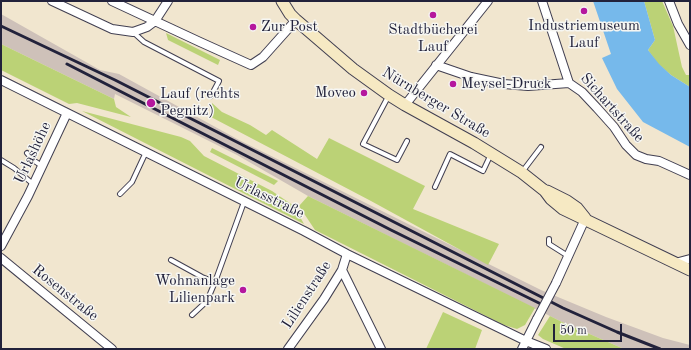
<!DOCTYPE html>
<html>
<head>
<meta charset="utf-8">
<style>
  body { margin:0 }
  #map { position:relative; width:691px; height:350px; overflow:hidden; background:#f1e6cf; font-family:"Old Standard TT",serif }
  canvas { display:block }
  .frame { position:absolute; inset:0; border:2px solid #22223b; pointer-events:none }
  .scale { position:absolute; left:553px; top:324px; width:69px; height:18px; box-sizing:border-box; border:2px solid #22223b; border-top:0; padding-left:5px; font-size:12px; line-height:14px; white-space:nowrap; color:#22223b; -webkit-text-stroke:3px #f6f6f2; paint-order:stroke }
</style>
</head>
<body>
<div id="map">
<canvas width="691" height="350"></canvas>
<div class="frame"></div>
<div class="scale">50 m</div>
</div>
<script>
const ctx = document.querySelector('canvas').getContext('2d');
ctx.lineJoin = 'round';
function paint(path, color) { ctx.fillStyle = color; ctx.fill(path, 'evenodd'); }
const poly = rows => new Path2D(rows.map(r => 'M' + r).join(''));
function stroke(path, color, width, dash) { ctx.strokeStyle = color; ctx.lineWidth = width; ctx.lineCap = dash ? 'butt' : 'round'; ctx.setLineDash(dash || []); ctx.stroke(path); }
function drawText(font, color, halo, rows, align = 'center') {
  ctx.font = font + ' "Old Standard TT",serif'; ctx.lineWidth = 3; ctx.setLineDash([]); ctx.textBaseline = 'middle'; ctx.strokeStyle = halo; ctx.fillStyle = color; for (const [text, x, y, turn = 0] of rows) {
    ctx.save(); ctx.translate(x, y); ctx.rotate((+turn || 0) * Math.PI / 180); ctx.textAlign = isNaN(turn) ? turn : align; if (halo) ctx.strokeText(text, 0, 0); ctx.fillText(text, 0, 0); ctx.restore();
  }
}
paint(poly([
  [1,14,100,70,119,74,239,140,541,290,606,317,663,338,690,345,690,349,624,349,562,322,308,196,237,155,115,94,114,99,1,44]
]), '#cec1b9');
paint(poly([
  [644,1,662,1,673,26,682,67,686,75,690,75,690,87,671,75,658,64,648,50,655,40],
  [166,33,220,60,218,65,168,40],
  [1,44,114,99,116,107,131,117,77,103,69,104,1,70],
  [212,103,222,112,250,125,266,135,272,130,317,159,329,138,425,186,413,209,499,244,488,265,371,201,211,117],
  [82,111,181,137,190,141,204,156,272,191,294,206,304,224],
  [212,148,278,181,274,185,210,152],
  [308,196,535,308,525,325,517,329,504,325,315,230,299,206],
  [443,312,482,330,475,349,426,349],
  [550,316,562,322,624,349,566,349,543,339,538,335]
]), '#bbd276');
paint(poly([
  [593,1,644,1,655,40,648,50,659,64,671,75,690,87,690,147,643,122,617,89,602,58,611,54]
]), '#76b9eb');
const lane = poly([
  [133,32,144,42,219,81,211,96],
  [389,95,363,144,397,160,407,141],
  [27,153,33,160,42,166],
  [1,160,14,168,33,184],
  [522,172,541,147],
  [435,187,450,154,483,171,491,154],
  [120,194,132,182,146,152],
  [549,239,549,244,568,256],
  [171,260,202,277,215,282,244,202],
  [192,315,207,301,215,282]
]);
const street = poly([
  [52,1,112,29,133,32,147,27,155,21,168,1],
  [112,1,200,42,251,65,263,57,296,20],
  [542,1,569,83,582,92,597,108,614,127,626,145,636,155,646,159,659,161,690,175],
  [669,1,678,24,690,45],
  [436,65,471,77,504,84,528,86,569,83],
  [1,80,304,231,347,254,526,341,546,349],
  [405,105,488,1],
  [1,246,28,196,67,113],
  [1,258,112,349],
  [675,263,690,259],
  [342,270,381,349],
  [556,283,585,219],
  [288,349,324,299,342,270,347,254],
  [522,349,537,319]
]);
const secondary = poly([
  [282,1,290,14,296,20,353,69,389,95,405,105,474,143,521,172,545,191,551,199,563,209,690,270],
  [547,191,567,201,577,208,585,218]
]);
stroke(lane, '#413f51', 6);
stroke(street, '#413f51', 10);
stroke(secondary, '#413f51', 13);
stroke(lane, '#fff', 4);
stroke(street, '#fff', 8);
stroke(secondary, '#f6e9c3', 11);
stroke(poly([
  [1,26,115,80,563,308,617,332,660,349],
  [67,64,391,230,545,306]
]), '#22223b', 3);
const streetBridge = poly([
  [537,319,556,283]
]);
stroke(streetBridge, '#413f51', 10, []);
stroke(streetBridge, '#fff', 8);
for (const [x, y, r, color] of [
  [584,11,4,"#b5179e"],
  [433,15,4,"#b5179e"],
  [253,27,4,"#b5179e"],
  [453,84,4,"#b5179e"],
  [364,93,4,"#b5179e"],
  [151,103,5,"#b5179e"],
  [243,290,4,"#b5179e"]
]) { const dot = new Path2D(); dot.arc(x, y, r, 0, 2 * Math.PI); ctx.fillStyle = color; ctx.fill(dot); stroke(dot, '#f6f6f2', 1.5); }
drawText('15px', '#22223b', '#f6f6f2', [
  ["Industriemuseum",584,26,"center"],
  ["Lauf",584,43,"center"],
  ["Zur Post",261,27],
  ["Stadtbücherei",433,30,"center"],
  ["Lauf",433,47,"center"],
  ["Meysel-Druck",461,84],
  ["Moveo",356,93,"right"],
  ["Lauf (rechts",160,94],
  ["Pegnitz)",160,111],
  ["Wohnanlage",235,281,"right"],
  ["Lilienpark",235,298,"right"]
], 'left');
drawText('15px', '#22223b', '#f6f6f2', [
  ["Nürnberger Straße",436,103,31],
  ["Sichartstraße",612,108,48],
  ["Urlashöhe",33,153,-65],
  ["Urlasstraße",269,198,26],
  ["Rosenstraße",65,293,39],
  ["Lilienstraße",307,295,-57]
]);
</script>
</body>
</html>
